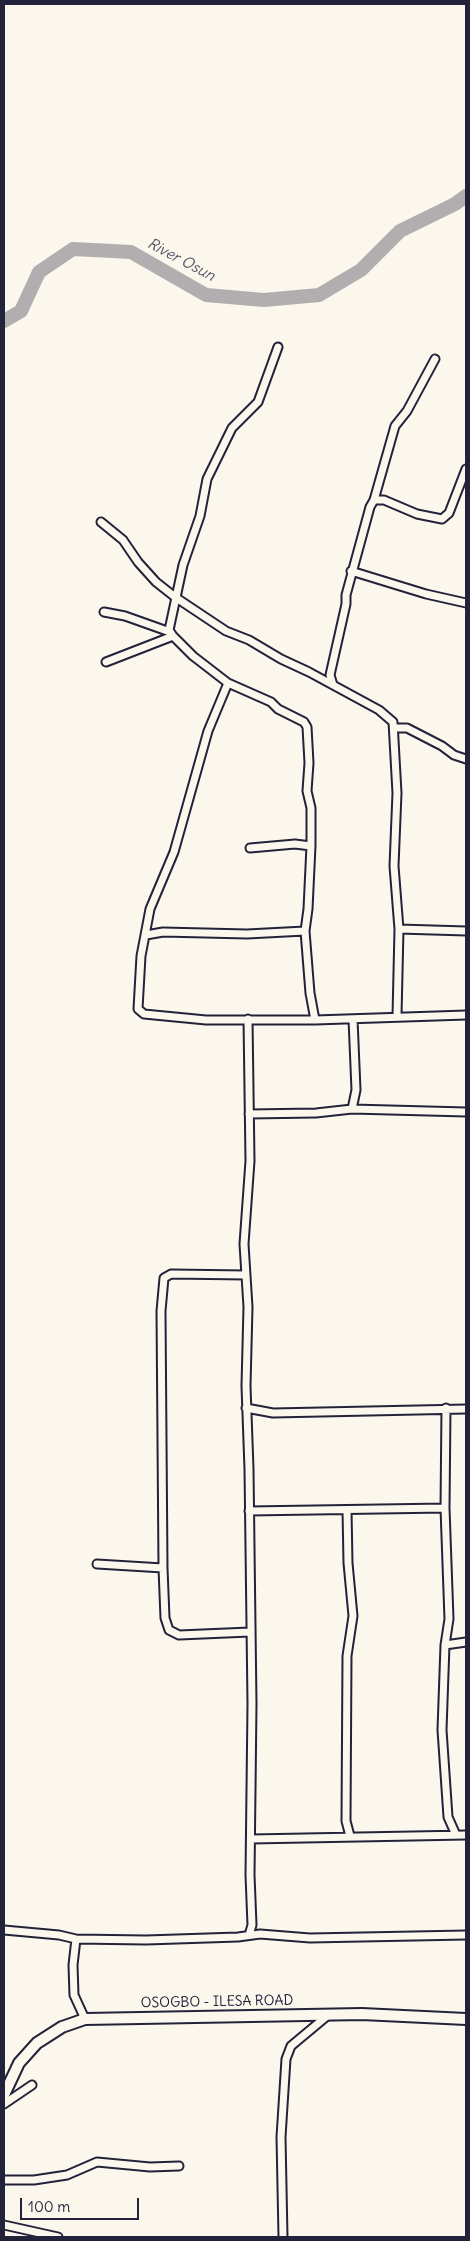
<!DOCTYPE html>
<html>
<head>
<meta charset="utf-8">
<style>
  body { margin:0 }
  #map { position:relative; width:470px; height:2241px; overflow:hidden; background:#fbf7ec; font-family:Delius,sans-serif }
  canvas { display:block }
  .frame { position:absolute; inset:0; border:5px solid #22223b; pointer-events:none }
  .scale { position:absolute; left:20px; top:2198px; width:119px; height:22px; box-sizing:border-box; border:2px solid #22223b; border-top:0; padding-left:6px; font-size:15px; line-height:18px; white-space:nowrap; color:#22223b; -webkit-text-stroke:4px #fbf7ec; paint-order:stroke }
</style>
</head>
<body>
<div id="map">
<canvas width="470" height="2241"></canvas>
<div class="frame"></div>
<div class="scale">100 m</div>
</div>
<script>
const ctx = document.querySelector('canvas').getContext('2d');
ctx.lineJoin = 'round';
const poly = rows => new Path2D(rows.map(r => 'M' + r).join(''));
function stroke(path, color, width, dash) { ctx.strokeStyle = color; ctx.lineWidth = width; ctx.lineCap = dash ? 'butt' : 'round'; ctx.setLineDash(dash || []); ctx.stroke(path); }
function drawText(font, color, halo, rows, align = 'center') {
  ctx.font = font + ' Delius,sans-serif'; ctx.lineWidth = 4; ctx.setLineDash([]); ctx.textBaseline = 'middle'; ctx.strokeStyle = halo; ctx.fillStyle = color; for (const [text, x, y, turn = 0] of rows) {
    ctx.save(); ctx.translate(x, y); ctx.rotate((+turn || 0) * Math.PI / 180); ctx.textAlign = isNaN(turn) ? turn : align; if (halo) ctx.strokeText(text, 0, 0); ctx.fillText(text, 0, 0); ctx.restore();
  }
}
stroke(poly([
  [4,321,21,311,39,272,73,249,131,252,206,295,264,300,319,295,361,270,400,231,455,204,466,196]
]), '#b1aeb0', 14);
const minor = poly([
  [278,347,258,402,232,428,207,479,200,516,183,565,169,630,173,636,193,656,228,683,271,702,278,709,304,722,307,727,309,763,307,791,311,808,311,846,308,909,305,931,310,993,315,1020],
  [374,500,395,426,407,411,435,359],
  [101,522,123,540,138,562,156,582,175,597,226,631,249,640,281,659,309,672,379,710,393,722,397,793,394,866,399,929,397,1016],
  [351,571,426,594,466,603],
  [104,612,125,616,170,632],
  [106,662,173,636],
  [228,683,208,731,174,852,150,909,141,956,138,1009,144,1014,206,1020,315,1020,466,1015],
  [333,685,330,675,346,604,346,595,370,507,374,500,384,500,417,514,442,519,449,513,466,469],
  [394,728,407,728,442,746,454,755,466,759],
  [250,848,295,844,311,846],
  [399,929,466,931],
  [146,935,163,932,247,934,305,931],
  [248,1019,250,1161,244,1244,248,1307,246,1386,249,1469,252,1704,250,1875,252,1925,249,1935],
  [352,1109,356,1090,353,1019],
  [249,1114,316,1113,352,1109,466,1112],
  [246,1275,171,1274,164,1278,161,1311,163,1568,165,1618,169,1630,179,1635,250,1632],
  [246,1408,273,1413,466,1409],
  [446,1408,445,1508,449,1619,445,1645,442,1730,448,1817,456,1835],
  [347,1510,348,1563,353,1616,347,1656,346,1821,350,1836],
  [249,1511,445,1508],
  [97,1564,163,1568],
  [445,1645,466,1642],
  [251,1839,466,1835],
  [4,1930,59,1935,76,1939,146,1940,238,1937,260,1934,310,1938,466,1935],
  [76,1939,73,1965,74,1995,85,2019],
  [4,2104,32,2085],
  [4,2180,34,2180,67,2175,97,2162,150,2167,179,2166],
  [4,2225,58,2237],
  [283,2237,281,2137,286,2059,291,2046,327,2016]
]);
const primary = poly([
  [4,2095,19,2063,37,2043,62,2027,85,2019,362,2014,466,2019]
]);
stroke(minor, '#22223b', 11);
stroke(primary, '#22223b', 14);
stroke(minor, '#fbf7ec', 7);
stroke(primary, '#fbf7ec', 10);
drawText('14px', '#22223b', '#fbf7ec', [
  ["OSOGBO - ILESA ROAD",217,2002,-1]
]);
drawText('italic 15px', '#545364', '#fbf7ec', [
  ["River Osun",181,260,28]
]);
</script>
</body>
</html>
